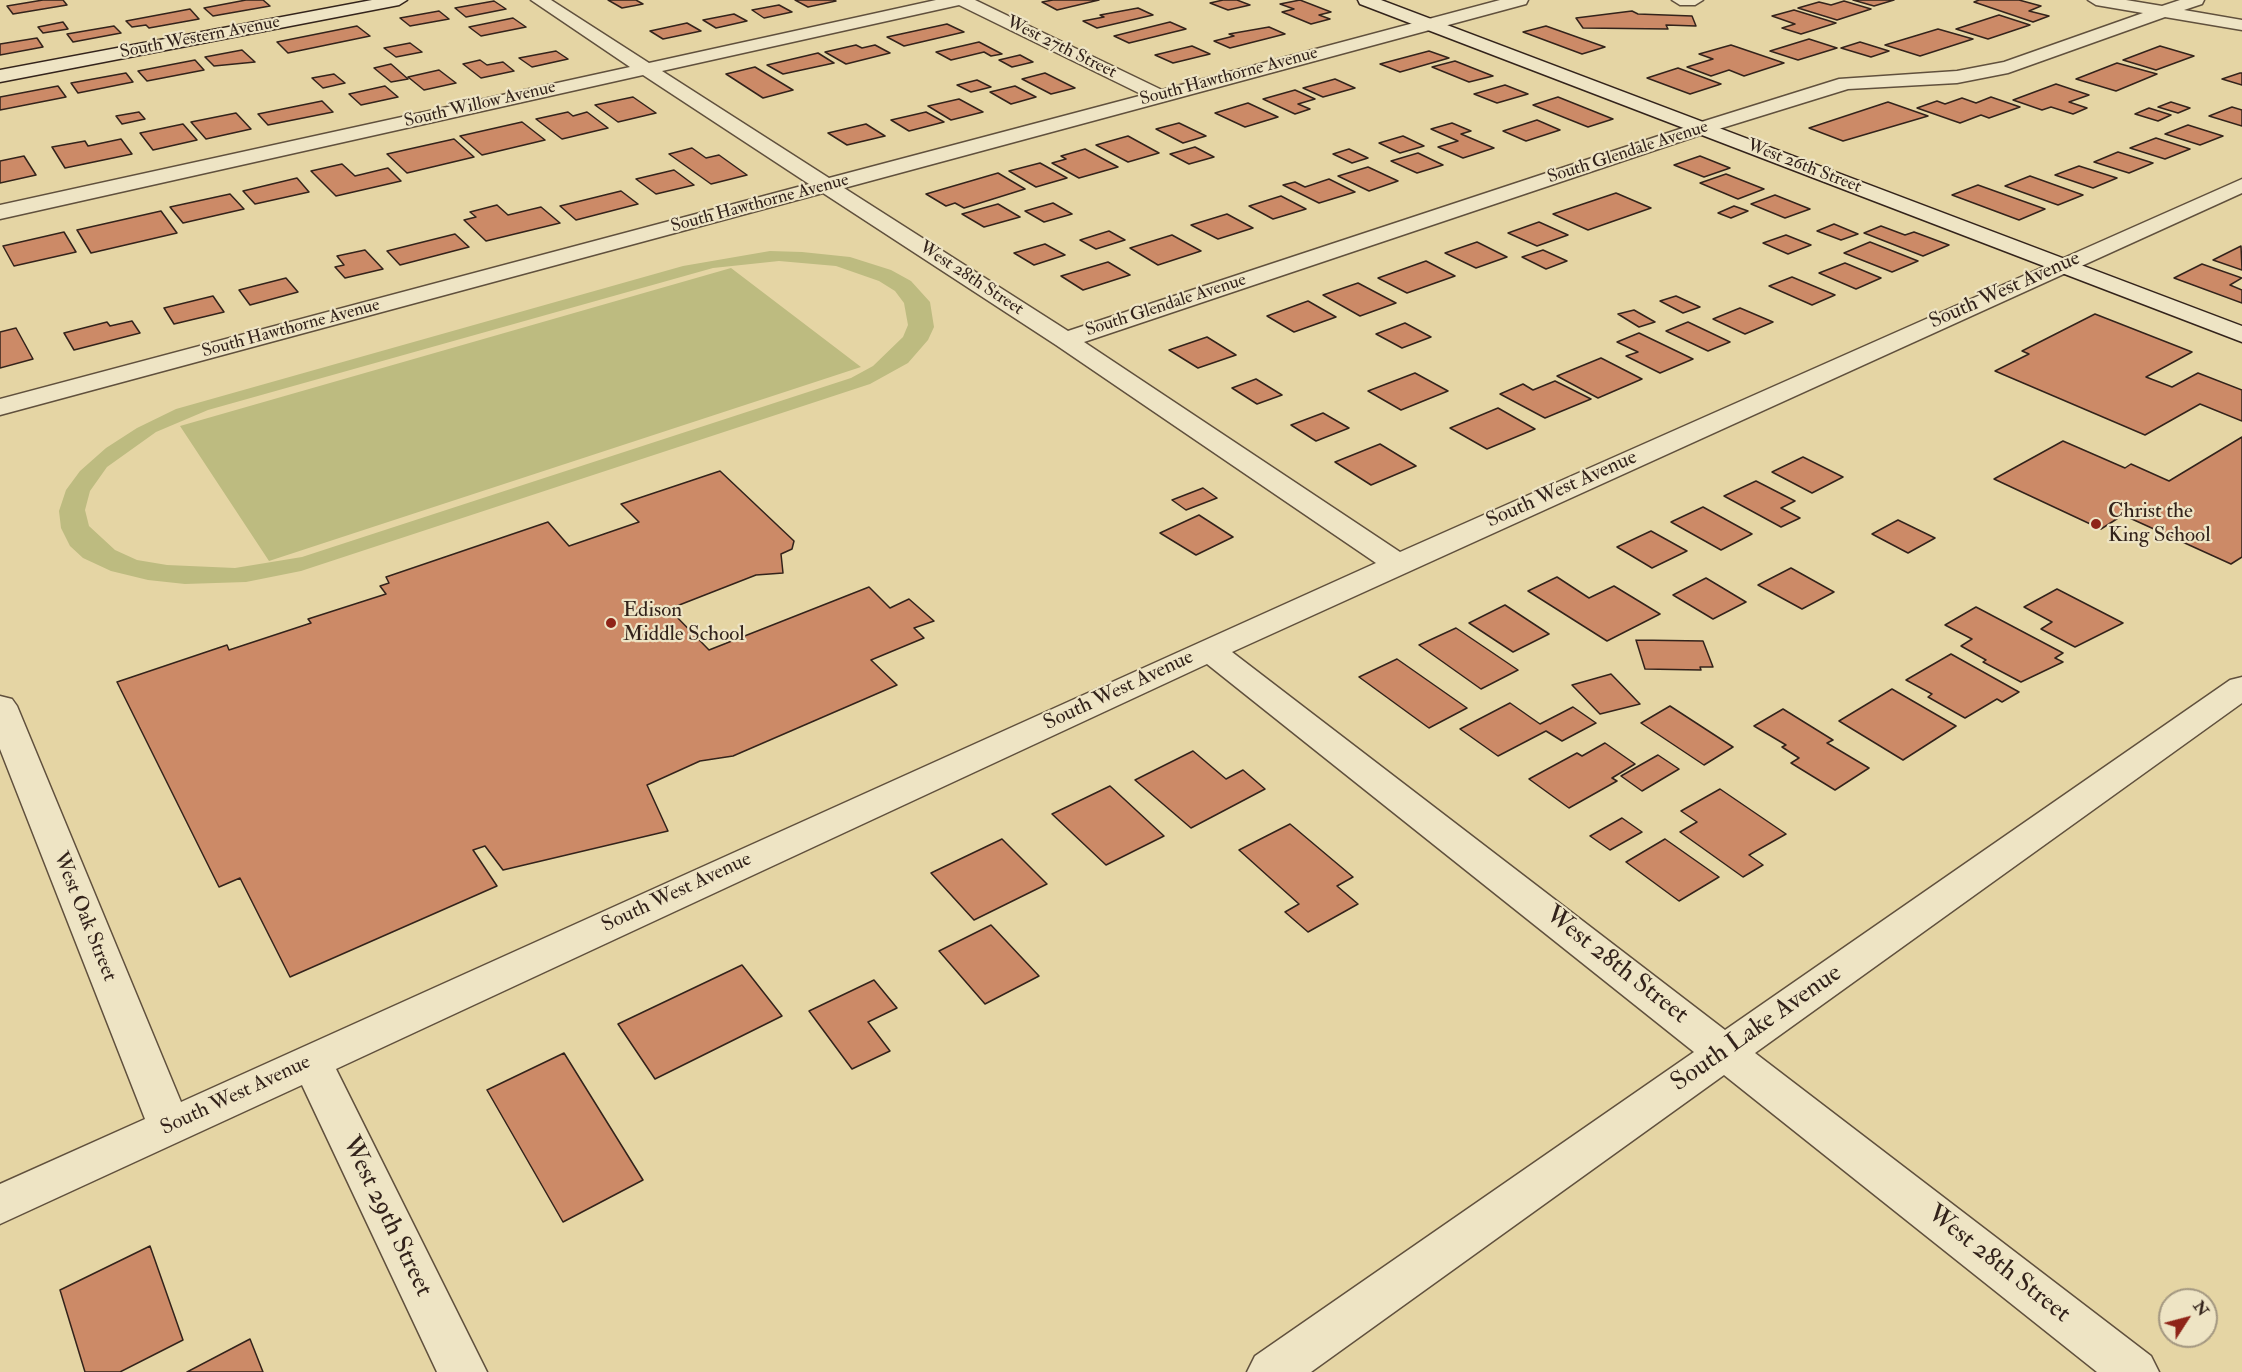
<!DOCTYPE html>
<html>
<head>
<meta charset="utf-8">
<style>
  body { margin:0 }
  #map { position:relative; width:2242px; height:1372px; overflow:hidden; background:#e5d5a4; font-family:"IM FELL Double Pica",serif }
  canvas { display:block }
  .north { position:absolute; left:2158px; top:1288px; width:60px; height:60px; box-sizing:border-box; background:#eee4c4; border:2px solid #a39780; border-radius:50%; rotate:54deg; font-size:16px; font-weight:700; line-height:24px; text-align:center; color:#33231b }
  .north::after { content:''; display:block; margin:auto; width:21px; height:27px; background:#8f2418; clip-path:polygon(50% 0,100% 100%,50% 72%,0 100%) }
</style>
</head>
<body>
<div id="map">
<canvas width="2242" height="1372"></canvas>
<div class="north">N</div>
</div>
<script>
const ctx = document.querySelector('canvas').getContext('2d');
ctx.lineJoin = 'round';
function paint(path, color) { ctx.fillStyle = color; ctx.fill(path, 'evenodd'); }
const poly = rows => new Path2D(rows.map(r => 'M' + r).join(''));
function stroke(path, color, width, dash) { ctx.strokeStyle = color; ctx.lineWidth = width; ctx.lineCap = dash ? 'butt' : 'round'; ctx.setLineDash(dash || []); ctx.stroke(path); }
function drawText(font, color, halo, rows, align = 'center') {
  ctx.font = font + ' "IM FELL Double Pica",serif'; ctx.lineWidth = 4.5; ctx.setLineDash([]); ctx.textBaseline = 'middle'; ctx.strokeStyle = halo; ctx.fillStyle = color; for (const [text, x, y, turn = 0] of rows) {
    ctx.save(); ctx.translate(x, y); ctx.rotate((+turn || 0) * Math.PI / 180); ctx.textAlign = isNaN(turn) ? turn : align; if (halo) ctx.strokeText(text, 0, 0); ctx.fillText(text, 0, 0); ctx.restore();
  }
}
paint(poly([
  [770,251,802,252,850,257,891,270,911,281,930,302,934,327,928,340,908,363,870,384,301,571,246,582,185,584,148,580,111,571,83,558,70,546,61,528,59,511,66,490,80,471,106,448,137,428,176,409,683,266],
  [779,261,836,266,879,281,895,291,904,303,908,325,903,337,873,366,851,378,302,557,235,568,167,565,137,560,115,550,89,526,85,510,90,491,107,467,156,432,208,410,713,268],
  [731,268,861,367,269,561,180,426]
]), '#bdbb80');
const building = poly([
  [43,0,63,0,67,5,13,14,7,6,43,0],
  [246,0,263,0,270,6,213,16,204,8,246,0],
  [608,0,636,0,643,4,622,8,608,0],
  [795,0,833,0,836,1,808,7,795,0],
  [1053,0,1099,0,1057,10,1042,2,1053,0],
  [1223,0,1237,0,1250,5,1228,10,1210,3,1223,0],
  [1300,0,1331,12,1319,15,1330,19,1311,24,1282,12,1294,9,1280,4,1300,0],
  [1853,0,1894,0,1874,6,1853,0],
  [1979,0,2019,0,2041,6,2029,11,2049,16,2033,22,1974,2,1979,0],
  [494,1,506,9,466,17,455,8,494,1],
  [1844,1,1871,9,1837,20,1798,8,1819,2,1831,5,1844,1],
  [779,5,792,12,764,18,752,10,779,5],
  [1138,8,1153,15,1097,28,1083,21,1104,17,1100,15,1138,8],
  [190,9,199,19,149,28,146,25,132,27,126,21,190,9],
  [1794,10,1836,23,1801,34,1782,28,1795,24,1772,16,1794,10],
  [439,11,449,19,410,26,400,18,439,11],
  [1632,11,1638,14,1692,16,1696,26,1666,25,1668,29,1583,28,1576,18,1632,11],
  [734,14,747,21,716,28,703,20,734,14],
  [1999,15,2030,25,1988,39,1956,29,1999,15],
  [513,18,526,27,481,36,469,27,513,18],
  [63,22,68,29,43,33,38,27,63,22],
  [1170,22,1186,29,1129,43,1114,36,1170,22],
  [687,23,701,31,663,39,650,31,687,23],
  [947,24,964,32,904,46,887,37,947,24],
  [114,26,121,33,73,42,67,34,114,26],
  [357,26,370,36,288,53,277,42,357,26],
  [1546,26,1605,47,1582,54,1523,32,1546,26],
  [1269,27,1285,34,1230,48,1214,41,1234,36,1229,34,1269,27],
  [1938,29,1973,39,1920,56,1885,45,1938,29],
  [37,38,43,47,0,55,0,44,37,38],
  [1809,39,1837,48,1798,60,1770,51,1809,39],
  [979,42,1002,54,991,56,984,52,951,60,936,52,979,42],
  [1860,42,1889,51,1871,57,1841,48,1860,42],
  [410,43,422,52,396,57,384,48,410,43],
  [856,45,862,48,875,45,890,53,846,64,825,52,856,45],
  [1731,45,1784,63,1744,76,1729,70,1711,76,1687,67,1713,59,1699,54,1731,45],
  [1192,46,1210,54,1173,63,1155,55,1192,46],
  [2160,46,2194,56,2156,70,2123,60,2160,46],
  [242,50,255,62,214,66,205,57,242,50],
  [556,51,568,59,532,67,519,58,556,51],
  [1429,51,1449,58,1400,72,1380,64,1429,51],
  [818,53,834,63,783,74,767,65,818,53],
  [1020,55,1033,62,1012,67,999,60,1020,55],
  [195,60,204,70,147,81,138,71,195,60],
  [480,60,487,65,503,62,514,71,481,78,463,64,480,60],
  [1455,61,1493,76,1469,82,1432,67,1455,61],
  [2117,63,2157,74,2116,91,2076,79,2117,63],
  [391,64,408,79,391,82,374,68,391,64],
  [755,67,793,90,763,98,726,74,755,67],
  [1678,68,1721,84,1690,94,1647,78,1678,68],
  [439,70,456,83,424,90,408,77,439,70],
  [126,73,133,82,78,93,71,83,126,73],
  [1045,73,1075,88,1051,94,1022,79,1045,73],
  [2240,73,2242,73,2242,85,2222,79,2240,73],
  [334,74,345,83,323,88,312,78,334,74],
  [1335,79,1355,88,1323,97,1303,88,1335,79],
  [977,80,991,87,971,92,957,85,977,80],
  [2056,84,2089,95,2069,102,2087,108,2073,114,2051,107,2042,110,2013,100,2056,84],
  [1505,85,1528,94,1497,103,1474,94,1505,85],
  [58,86,66,97,0,110,0,97,58,86],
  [385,86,398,97,361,105,349,94,385,86],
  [1015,86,1036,97,1011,104,990,92,1015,86],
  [1295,90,1315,99,1298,104,1310,109,1295,114,1263,99,1295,90],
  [633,97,656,113,618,122,595,105,633,97],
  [1558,97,1613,119,1588,127,1533,105,1558,97],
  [1991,97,2020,107,1989,118,1981,115,1960,123,1917,108,1937,101,1945,104,1962,98,1976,103,1991,97],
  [959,99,983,112,951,120,928,106,959,99],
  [322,101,333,112,268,125,258,114,322,101],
  [1888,102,1928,116,1843,141,1809,128,1888,102],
  [2171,102,2190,108,2178,113,2158,107,2171,102],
  [1248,103,1278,117,1245,127,1215,113,1248,103],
  [2232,107,2242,110,2242,126,2209,116,2232,107],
  [2149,108,2171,115,2158,121,2135,114,2149,108],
  [139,112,145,119,122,124,116,116,139,112],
  [568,112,573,116,587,112,608,128,562,139,536,119,568,112],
  [926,112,944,122,909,131,891,120,926,112],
  [236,113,251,129,206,139,191,122,236,113],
  [1537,120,1560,130,1526,141,1503,131,1537,120],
  [522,122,545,140,482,155,460,136,522,122],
  [1179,123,1206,136,1183,143,1156,129,1179,123],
  [1452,123,1471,131,1461,134,1494,148,1463,158,1438,147,1458,141,1431,129,1452,123],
  [183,124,197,140,153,150,140,133,183,124],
  [866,124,885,136,847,145,828,133,866,124],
  [2188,125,2223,136,2200,145,2165,134,2188,125],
  [1128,136,1159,153,1128,162,1096,145,1128,136],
  [1403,136,1424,146,1400,153,1379,143,1403,136],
  [2156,138,2190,149,2165,159,2130,148,2156,138],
  [121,139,132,154,65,168,52,147,85,141,88,146,121,139],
  [454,139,474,157,407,173,387,154,454,139],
  [1195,147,1214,157,1189,164,1170,154,1195,147],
  [692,148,706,158,719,155,747,175,711,184,669,154,692,148],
  [1085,149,1118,167,1079,178,1052,163,1066,159,1061,156,1085,149],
  [1349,149,1368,158,1352,163,1333,154,1349,149],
  [2118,152,2153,163,2129,173,2094,162,2118,152],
  [1418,153,1443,165,1417,173,1391,161,1418,153],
  [24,156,36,175,0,183,0,161,24,156],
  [1700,156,1730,168,1704,177,1674,165,1700,156],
  [1040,163,1067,178,1036,187,1009,171,1040,163],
  [342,164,355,176,388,168,401,181,336,196,311,171,342,164],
  [2079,166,2117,178,2093,188,2055,175,2079,166],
  [1368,167,1398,181,1369,191,1338,176,1368,167],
  [674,170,694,185,656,194,636,179,674,170],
  [998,173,1025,189,964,208,955,203,946,206,926,194,998,173],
  [1726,174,1764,189,1738,199,1700,183,1726,174],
  [2030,176,2083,195,2058,205,2005,186,2030,176],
  [297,178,309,192,255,204,243,191,297,178],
  [1329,179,1355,192,1319,203,1283,185,1295,182,1305,187,1329,179],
  [1978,185,2045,209,2019,220,1952,195,1978,185],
  [621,191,638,204,576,220,560,206,621,191],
  [1616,193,1651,208,1588,230,1553,214,1616,193],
  [230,194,244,209,183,223,170,207,230,194],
  [1775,195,1810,209,1785,218,1751,204,1775,195],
  [1281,196,1306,209,1273,219,1249,206,1281,196],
  [1053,203,1072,214,1044,222,1025,211,1053,203],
  [998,204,1020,217,984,227,962,214,998,204],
  [497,205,508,215,541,207,560,223,486,241,464,220,476,217,470,212,497,205],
  [1734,206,1748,211,1731,218,1718,213,1734,206],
  [161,211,177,233,91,253,77,230,161,211],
  [1227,214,1253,228,1218,239,1191,225,1227,214],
  [1539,222,1568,235,1537,246,1508,233,1539,222],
  [1834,224,1858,234,1841,240,1817,231,1834,224],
  [1881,226,1905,235,1914,232,1949,245,1923,256,1864,233,1881,226],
  [1109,231,1125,240,1096,249,1080,240,1109,231],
  [64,232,76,252,14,266,3,246,64,232],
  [455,234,469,247,400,265,387,251,455,234],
  [1172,235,1201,251,1158,265,1130,248,1172,235],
  [1786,235,1811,245,1788,254,1763,243,1786,235],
  [1477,242,1507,257,1476,268,1445,253,1477,242],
  [1870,242,1918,261,1892,272,1844,253,1870,242],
  [1045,244,1065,255,1034,265,1014,253,1045,244],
  [2241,246,2242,270,2213,260,2241,246],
  [365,250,383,269,345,278,335,267,344,265,337,256,365,250],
  [1543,250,1567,261,1546,269,1522,257,1543,250],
  [1426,261,1455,276,1407,293,1378,278,1426,261],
  [1108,262,1130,275,1083,290,1061,276,1108,262],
  [1845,263,1881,278,1856,289,1819,273,1845,263],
  [2202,264,2242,278,2230,285,2242,290,2242,303,2174,278,2202,264],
  [1792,277,1835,295,1812,305,1769,286,1792,277],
  [286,278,298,292,250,305,239,290,286,278],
  [1358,283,1396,303,1360,316,1323,295,1358,283],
  [213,296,224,312,174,324,164,308,213,296],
  [1676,296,1700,307,1683,313,1660,301,1676,296],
  [1308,301,1336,317,1294,332,1267,316,1308,301],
  [1740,308,1773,322,1745,334,1713,319,1740,308],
  [1634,310,1655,322,1639,327,1618,314,1634,310],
  [2095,314,2192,352,2146,377,2172,387,2198,373,2242,390,2242,421,2200,404,2145,435,1995,371,2029,354,2022,351,2095,314],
  [132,321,140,333,74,350,64,333,107,322,110,326,132,321],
  [1688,322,1730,342,1708,351,1666,331,1688,322],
  [1405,323,1431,337,1402,348,1376,334,1405,323],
  [16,328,33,359,0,368,0,332,16,328],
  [1639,333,1693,359,1660,373,1626,356,1638,352,1617,342,1639,333],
  [1207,337,1236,355,1198,368,1169,350,1207,337],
  [1601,358,1642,379,1598,398,1557,376,1601,358],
  [1415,373,1448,391,1401,410,1368,391,1415,373],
  [1256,379,1282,395,1257,404,1232,388,1256,379],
  [1555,381,1591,399,1545,418,1500,394,1523,384,1533,390,1555,381],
  [1498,408,1535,429,1487,449,1450,428,1498,408],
  [1323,413,1349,428,1316,441,1291,425,1323,413],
  [2242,437,2242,557,2231,564,2123,515,2101,529,1994,479,2063,441,2125,468,2131,464,2169,481,2242,437],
  [1380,444,1416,466,1371,485,1335,462,1380,444],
  [1803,457,1843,477,1812,493,1772,472,1803,457],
  [720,471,794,541,792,549,781,554,783,573,756,575,669,609,709,650,869,587,890,608,909,599,934,621,914,628,924,638,871,660,897,685,733,756,700,761,647,785,668,831,503,870,485,846,473,850,497,886,290,977,240,878,219,887,117,682,227,645,229,650,311,623,308,619,386,594,380,586,389,583,386,577,548,522,569,546,639,522,621,504,720,471],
  [1756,481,1795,501,1781,508,1800,518,1781,527,1724,496,1756,481],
  [1203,488,1217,498,1186,510,1172,500,1203,488],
  [1703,507,1752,534,1721,550,1671,522,1703,507],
  [1199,515,1233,537,1196,555,1160,533,1199,515],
  [1898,520,1935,538,1908,553,1872,534,1898,520],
  [1651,531,1687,551,1652,568,1617,547,1651,531],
  [1791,568,1834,592,1802,609,1758,585,1791,568],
  [1557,577,1589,598,1614,586,1660,614,1607,641,1528,591,1557,577],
  [1706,578,1746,602,1713,619,1673,595,1706,578],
  [2057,589,2123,623,2075,647,2041,629,2052,622,2024,607,2057,589],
  [1505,605,1549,634,1513,652,1469,623,1505,605],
  [1976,607,2063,653,2055,658,2063,662,2021,682,1983,662,1986,660,1961,646,1972,639,1945,625,1976,607],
  [1456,628,1518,670,1481,689,1419,645,1456,628],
  [1636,640,1703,641,1713,667,1700,667,1701,670,1645,669,1636,640],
  [1951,654,2019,692,2002,702,1997,699,1965,718,1928,697,1932,694,1906,680,1951,654],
  [1397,659,1467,708,1429,728,1359,677,1397,659],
  [1611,674,1640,704,1600,714,1572,685,1611,674],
  [1892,689,1956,726,1903,760,1839,721,1892,689],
  [1510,703,1540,724,1573,707,1596,723,1562,741,1546,731,1498,756,1460,729,1510,703],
  [1670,706,1733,747,1704,765,1641,723,1670,706],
  [1783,709,1833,740,1827,743,1869,768,1835,790,1791,763,1799,758,1782,747,1786,745,1754,726,1783,709],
  [1605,743,1635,764,1612,778,1617,781,1569,808,1529,779,1577,753,1582,756,1605,743],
  [1193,751,1226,779,1243,770,1265,789,1191,828,1135,780,1193,751],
  [1658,755,1679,769,1642,791,1621,776,1658,755],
  [1110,786,1164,836,1106,865,1052,814,1110,786],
  [1720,789,1786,834,1749,855,1763,865,1743,877,1680,832,1697,822,1681,811,1720,789],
  [1622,818,1642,832,1610,850,1590,836,1622,818],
  [1290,824,1353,877,1337,886,1358,904,1308,932,1285,912,1299,904,1239,850,1290,824],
  [1002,839,1047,884,974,920,931,873,1002,839],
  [1665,839,1719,877,1679,901,1626,862,1665,839],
  [991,925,1039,976,985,1004,939,951,991,925],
  [742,965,782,1016,655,1079,618,1024,742,965],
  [874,980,897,1008,868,1022,890,1051,852,1069,809,1011,874,980],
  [564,1053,643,1180,563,1222,487,1090,564,1053],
  [150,1246,183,1340,120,1372,85,1372,60,1290,150,1246],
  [250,1339,263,1372,187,1372,250,1339]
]);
paint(building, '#cc8a67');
stroke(building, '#33231b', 1.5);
const street = poly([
  [531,0,551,0,649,63,936,0,975,0,1162,90,1500,0,1528,0,1526,4,844,188,1068,331,1695,124,1839,79,1957,71,2004,62,2143,13,2096,5,2088,0,2126,0,2162,6,2180,0,2204,0,2202,4,2184,10,2242,20,2242,30,2165,17,2008,73,1957,83,1848,89,1709,132,1084,342,1400,552,2242,179,2242,193,1232,652,1725,1030,2230,680,2242,677,2242,703,1755,1053,2151,1356,2159,1372,2097,1372,1724,1075,1311,1372,1247,1372,1255,1356,1694,1052,1207,664,336,1069,487,1372,437,1372,302,1085,0,1224,0,1184,145,1119,0,749,0,696,12,699,17,706,181,1102,1376,563,1056,345,823,193,0,415,0,399,809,184,643,75,0,219,0,205,630,67,531,0],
  [959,5,1143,95,829,178,662,71,959,5],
  [1672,0,1703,0,1695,5,1680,5,1672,0]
]);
const secondary = poly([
  [372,0,407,0,399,5,0,82,0,70,372,0],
  [1358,0,1381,0,2242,326,2242,342,1360,4,1358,0]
]);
stroke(street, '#60503d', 3);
stroke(secondary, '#33231b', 3);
paint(street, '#eee4c4');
paint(secondary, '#eee4c4');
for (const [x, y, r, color] of [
  [2096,524,6,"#8f2418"],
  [611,623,6,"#8f2418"]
]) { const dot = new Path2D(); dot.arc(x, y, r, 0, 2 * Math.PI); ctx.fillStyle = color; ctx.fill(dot); stroke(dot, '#eee4c4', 2); }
drawText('18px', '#33231b', '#eee4c4', [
  ["South Western Avenue",200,38,-11],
  ["West 27th Street",1061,48,26],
  ["South Hawthorne Avenue",1229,77,-15],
  ["South Willow Avenue",480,105,-13],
  ["South Glendale Avenue",1628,153,-18],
  ["West 26th Street",1804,167,21],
  ["South Hawthorne Avenue",760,204,-15],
  ["West 28th Street",971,279,33],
  ["South Glendale Avenue",1166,306,-18],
  ["South Hawthorne Avenue",291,329,-15]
]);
drawText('21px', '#33231b', '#eee4c4', [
  ["South West Avenue",2005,291,-24],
  ["South West Avenue",1562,490,-24],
  ["South West Avenue",1119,691,-25],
  ["South West Avenue",677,893,-25],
  ["West Oak Street",84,917,68],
  ["South West Avenue",236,1096,-25]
]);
drawText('21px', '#33231b', '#eee4c4', [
  ["Christ the",2108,512],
  ["King School",2108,536],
  ["Edison",623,611],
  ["Middle School",623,635]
], 'left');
drawText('26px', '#33231b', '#eee4c4', [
  ["West 28th Street",1616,966,38],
  ["South Lake Avenue",1757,1029,-35],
  ["West 29th Street",386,1217,64],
  ["West 28th Street",1998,1265,38]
]);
</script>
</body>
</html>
